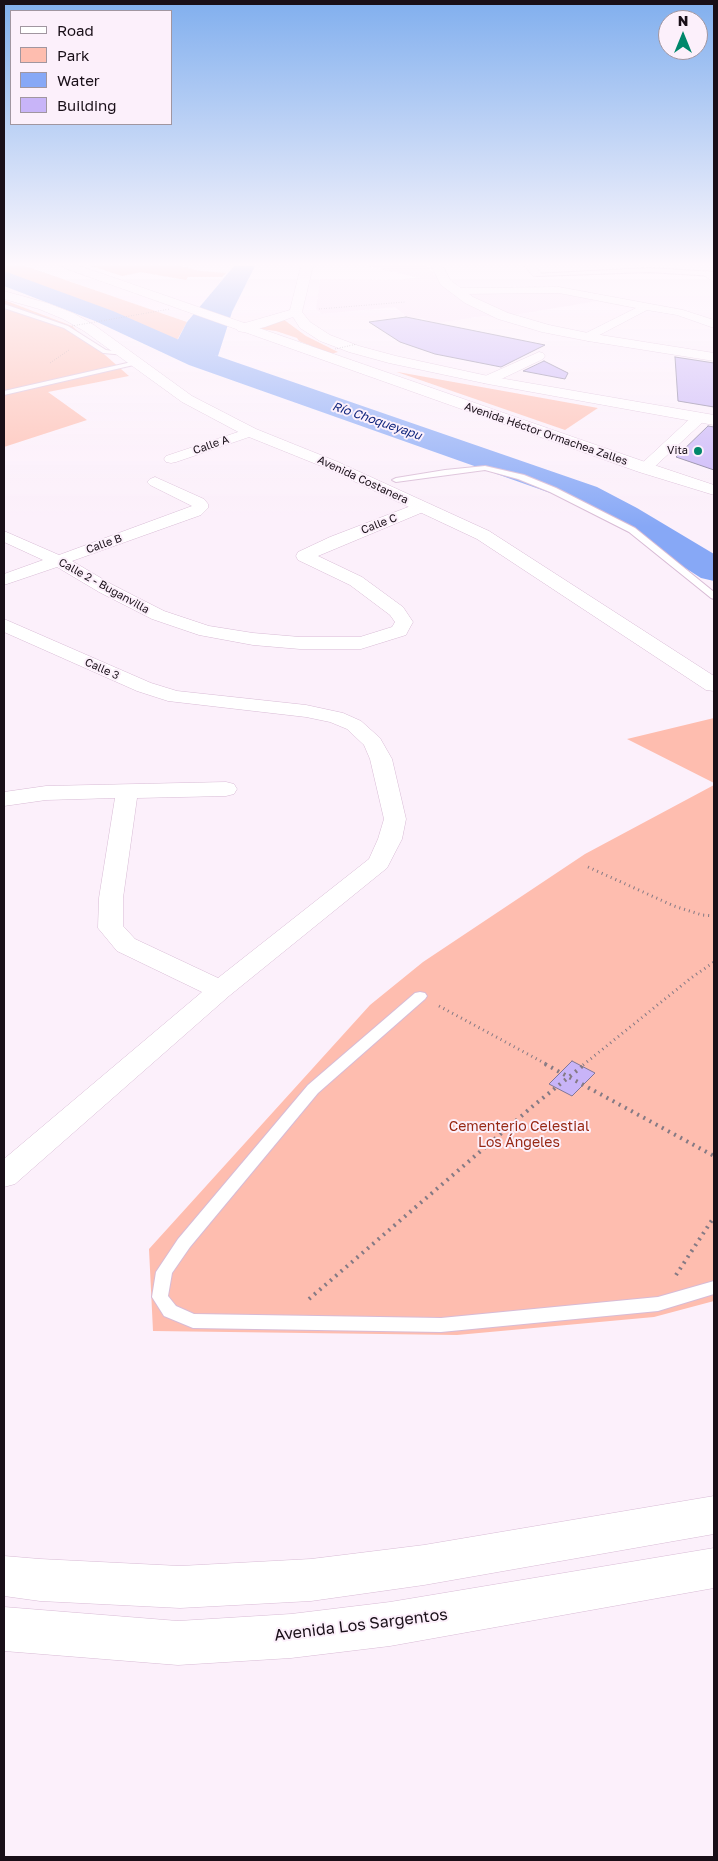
<!DOCTYPE html>
<html>
<head>
<meta charset="utf-8">
<style>
  body { margin:0 }
  #map { position:relative; width:718px; height:1861px; overflow:hidden; background:#fcf0fb; font-family:"Golos Text",sans-serif }
  canvas { display:block }
  .frame { position:absolute; inset:0; border:5px solid #190f18; pointer-events:none }
  .legend { position:absolute; left:10px; top:10px; width:162px; height:115px; box-sizing:border-box; background:#fcf0fb; border:1px solid #a196a0; margin:0; padding:6px 9px; list-style:none; font-size:15px; color:#190f18 }
  .legend li { display:flex; align-items:center; gap:10px; height:25px }
  .legend b { width:25px; border:1px solid #a196a0 }
  .north { position:absolute; left:658px; top:10px; width:50px; height:50px; box-sizing:border-box; background:#fcf0fb; border:1px solid #a196a0; border-radius:50%; rotate:0deg; font-size:14px; font-weight:700; line-height:20px; text-align:center; color:#190f18 }
  .north::after { content:''; display:block; margin:auto; width:18px; height:22px; background:#01876b; clip-path:polygon(50% 0,100% 100%,50% 72%,0 100%) }
</style>
</head>
<body>
<div id="map">
<canvas width="718" height="1861"></canvas>
<div class="frame"></div>
<ul class="legend">
<li><b style="height:6px;background:#fff"></b>Road</li>
<li><b style="height:14px;background:#febdaf"></b>Park</li>
<li><b style="height:14px;background:#87a8f6"></b>Water</li>
<li><b style="height:14px;background:#c8b4f8"></b>Building</li>
</ul>
<div class="north">N</div>
</div>
<script>
const ctx = document.querySelector('canvas').getContext('2d');
ctx.lineJoin = 'round';
function paint(path, color) { ctx.fillStyle = color; ctx.fill(path, 'evenodd'); }
const poly = rows => new Path2D(rows.map(r => 'M' + r).join(''));
function stroke(path, color, width, dash) { ctx.strokeStyle = color; ctx.lineWidth = width; ctx.lineCap = dash ? 'butt' : 'round'; ctx.setLineDash(dash || []); ctx.stroke(path); }
function drawText(font, color, halo, rows, align = 'center') {
  ctx.font = font + ' "Golos Text",sans-serif'; ctx.lineWidth = 4; ctx.setLineDash([]); ctx.textBaseline = 'middle'; ctx.strokeStyle = halo; ctx.fillStyle = color; for (const [text, x, y, turn = 0] of rows) {
    ctx.save(); ctx.translate(x, y); ctx.rotate((+turn || 0) * Math.PI / 180); ctx.textAlign = isNaN(turn) ? turn : align; if (halo) ctx.strokeText(text, 0, 0); ctx.fillText(text, 0, 0); ctx.restore();
  }
}
paint(poly([
  [368,266,427,266,437,278,454,292,544,291,581,296,596,301,497,318,484,316,431,324,423,318,409,319,395,307,322,314,316,309,320,279,390,280,420,278]
]), '#fbe5f9');
paint(poly([
  [4,266,25,266,187,322,171,351,97,313,4,277],
  [92,266,180,266,200,271,226,273,222,277,188,277,186,280,141,272,122,276],
  [4,300,72,326,129,376,48,392,87,420,4,447],
  [283,319,306,336,338,352,331,354,299,341,297,338,276,331,260,329],
  [397,372,398,372,598,408,565,430],
  [714,718,714,783,627,739],
  [714,785,714,1301,654,1317,457,1335,153,1331,149,1249,370,1005,423,962,585,854]
]), '#febdaf');
paint(poly([
  [234,266,255,266,232,312,218,356,172,351,187,322]
]), '#87a8f6');
paint(poly([
  [4,271,113,311,209,353,597,487,637,508,714,554,714,581,701,578,613,522,573,501,189,365,95,321,4,286,4,271]
]), '#87a8f6');
const building = poly([
  [406,317,545,345,501,367,435,354,400,342,369,322,406,317],
  [675,357,714,363,714,407,678,401,675,357],
  [544,361,568,373,565,379,523,371,544,361],
  [708,426,714,427,714,470,676,457,708,426],
  [572,1061,595,1073,572,1096,549,1084,572,1061]
]);
paint(building, '#c8b4f8');
stroke(building, '#817898', 1);
const lane = poly([
  [649,268,714,272,714,276,649,272,537,276,534,274,649,268],
  [4,304,68,326,106,350,128,353,125,355,103,353,64,328,4,308,4,304],
  [136,361,138,362,138,364,4,395,4,391,136,361],
  [485,466,524,475,556,488,635,528,714,592,714,599,711,598,629,532,550,492,518,479,485,470,396,482,392,480,396,478,445,470,485,466],
  [420,992,425,993,427,996,425,999,318,1093,190,1247,172,1273,168,1296,176,1306,194,1314,441,1318,658,1297,714,1281,714,1294,658,1311,441,1332,193,1328,164,1316,152,1297,156,1272,178,1239,308,1085,415,993,420,992]
]);
const street = poly([
  [524,266,535,266,542,274,541,276,533,276,524,266],
  [707,271,714,274,714,282,702,274,707,271],
  [559,287,683,310,714,320,714,328,677,315,647,310,588,341,582,337,584,334,636,308,559,293,457,294,451,291,457,288,559,287],
  [539,352,543,353,545,356,543,359,493,383,483,383,481,380,483,377,539,352],
  [700,413,707,417,705,420,650,471,640,471,637,468,640,465,695,414,700,413],
  [250,428,255,429,257,432,255,435,176,462,171,463,166,462,164,459,166,456,250,428],
  [155,477,204,499,208,504,208,508,201,515,72,561,111,584,164,611,209,626,253,633,300,637,360,637,392,627,395,622,390,615,350,585,298,560,296,556,298,552,330,537,416,504,428,504,430,507,428,510,318,556,362,577,403,607,413,622,408,631,406,635,361,649,300,649,253,645,199,635,152,619,99,592,57,567,4,585,4,574,43,560,4,542,4,531,59,555,192,506,150,485,147,482,150,479,155,477],
  [4,619,151,683,177,691,306,705,343,713,361,721,380,738,392,759,406,819,402,839,387,868,229,996,15,1184,4,1187,4,1159,202,992,117,951,98,928,99,898,115,798,46,800,4,806,4,792,46,786,226,782,234,784,237,789,234,794,226,796,137,798,123,898,123,926,135,939,218,978,369,859,378,839,384,819,370,759,364,745,347,729,330,722,306,717,168,701,137,691,4,632,4,619]
]);
const secondary = poly([
  [62,266,80,266,651,464,714,485,714,495,639,472,64,268,62,266],
  [431,266,443,266,450,280,473,297,508,313,549,325,588,333,714,353,714,361,588,341,542,332,498,319,465,303,441,285,431,266],
  [4,291,47,303,73,313,94,325,192,396,256,429,338,462,489,531,714,676,714,691,706,690,477,539,326,468,244,435,182,402,84,331,63,319,39,309,4,299,4,291],
  [714,1496,714,1534,424,1585,311,1601,180,1608,40,1601,4,1596,4,1556,40,1559,180,1566,311,1559,424,1545,714,1496],
  [714,1548,714,1588,390,1646,291,1658,178,1665,4,1651,4,1607,178,1621,291,1614,390,1602,714,1548]
]);
const primary = poly([
  [301,266,313,266,302,312,310,322,330,335,359,346,396,356,488,376,714,415,714,425,488,384,389,363,349,352,320,341,300,328,293,317,265,327,243,332,238,331,236,328,238,325,290,310,301,266]
]);
stroke(lane, '#d8bbd5', 2);
stroke(street, '#d8bbd5', 1);
stroke(secondary, '#d8bbd5', 1);
stroke(primary, '#d8bbd5', 1);
stroke(poly([
  [319,309,405,302],
  [50,363,69,350]
]), '#857a84', 1, [0.5, 2]);
stroke(poly([
  [588,867,674,906,702,915,714,916],
  [439,1006,548,1065],
  [583,1065,691,978,714,962]
]), '#857a84', 3, [1, 4]);
stroke(poly([
  [545,1064,714,1156],
  [676,1275,714,1217],
  [309,1299,533,1106,585,1064]
]), '#857a84', 4, [2, 5]);
paint(lane, '#fff');
paint(street, '#fff');
paint(secondary, '#fff');
paint(primary, '#fff');
stroke(poly([
  [72,326,170,309],
  [335,349,357,344]
]), '#857a84', 1, [0.5, 2]);
const sky = ctx.createLinearGradient(0, 0, 0, 527);
sky.addColorStop(0, '#81afee');
sky.addColorStop(0.5, '#fef8fd');
sky.addColorStop(1, '#fef8fd00');
ctx.fillStyle = sky;
ctx.fillRect(0, 0, 718, 527);
for (const [x, y, r, color] of [
  [698,451,5,"#01876b"]
]) { const dot = new Path2D(); dot.arc(x, y, r, 0, 2 * Math.PI); ctx.fillStyle = color; ctx.fill(dot); stroke(dot, '#fcf0fb', 2); }
drawText('11px', '#190f18', '#fcf0fb', [
  ["Avenida Héctor Ormachea Zalles",546,434,19],
  ["Calle A",211,445,-19],
  ["Avenida Costanera",363,480,25],
  ["Calle C",379,524,-21],
  ["Calle B",104,544,-20],
  ["Calle 2 - Buganvilla",104,586,29],
  ["Calle 3",102,669,24]
]);
drawText('11px', '#190f18', '#fcf0fb', [
  ["Vita",688,451]
], 'right');
drawText('italic 12px', '#0f257d', '#fcf0fb', [
  ["Río Choqueyapu",377,421,19]
]);
drawText('14px', '#972814', '#fcf0fb', [
  ["Cementerio Celestial",519,1127],
  ["Los Ángeles",519,1143]
]);
drawText('16px', '#190f18', '#fcf0fb', [
  ["Avenida Los Sargentos",361,1625,-7]
]);
</script>
</body>
</html>
